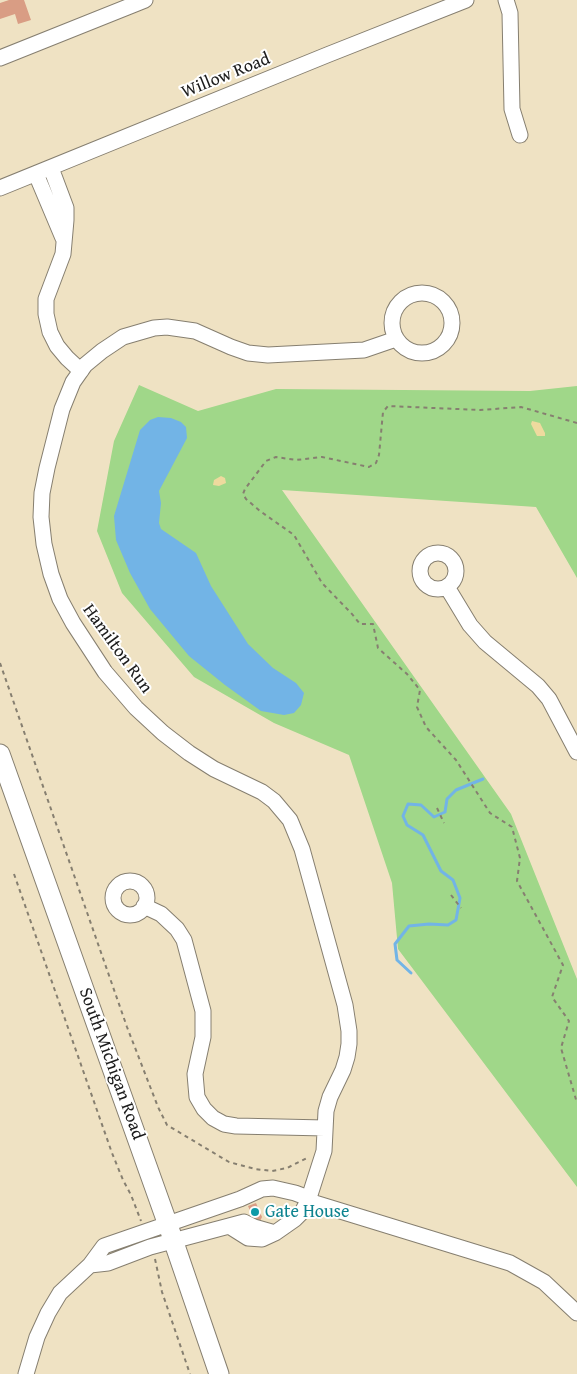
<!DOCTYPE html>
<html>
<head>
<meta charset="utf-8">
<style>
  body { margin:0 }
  canvas { display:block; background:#efe2c3 }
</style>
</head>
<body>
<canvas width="577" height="1374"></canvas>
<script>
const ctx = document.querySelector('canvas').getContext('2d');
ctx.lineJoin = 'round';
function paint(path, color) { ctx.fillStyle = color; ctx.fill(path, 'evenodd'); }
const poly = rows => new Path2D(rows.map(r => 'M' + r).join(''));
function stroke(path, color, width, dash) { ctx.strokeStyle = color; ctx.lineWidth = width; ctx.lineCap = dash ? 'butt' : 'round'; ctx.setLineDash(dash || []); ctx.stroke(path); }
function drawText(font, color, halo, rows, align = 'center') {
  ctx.font = font + ' "Gentium Book Plus",serif'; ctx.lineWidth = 4; ctx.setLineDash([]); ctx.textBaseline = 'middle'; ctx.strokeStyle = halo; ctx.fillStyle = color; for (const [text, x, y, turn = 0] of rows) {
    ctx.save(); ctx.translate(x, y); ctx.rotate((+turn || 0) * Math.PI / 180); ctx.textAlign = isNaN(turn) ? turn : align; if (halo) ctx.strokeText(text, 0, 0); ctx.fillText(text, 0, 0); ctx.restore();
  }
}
paint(poly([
  [139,385,198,411,276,389,530,391,577,386,577,578,536,507,282,490,511,814,577,979,577,1187,398,949,392,883,349,755,274,723,194,677,122,593,97,531,114,441]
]), '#a0d789');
paint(poly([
  [532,421,540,423,545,433,545,436,537,436,531,424],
  [221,476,225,478,226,483,219,486,213,485,214,480]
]), '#eeda9e');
paint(poly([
  [158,417,171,418,181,422,186,427,187,438,159,491,161,503,159,523,161,529,196,553,211,586,248,644,273,668,296,683,304,693,301,705,294,713,284,715,261,711,225,685,189,656,150,609,130,573,116,540,114,516,140,430,150,420]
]), '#72b4e6');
stroke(poly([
  [411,973,397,960,395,944,409,926,429,924,448,925,456,920,460,898,453,880,441,871,423,835,407,825,403,816,408,804,421,805,434,817,445,812,447,799,456,790,483,779]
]), '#72b4e6', 3);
paint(poly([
  [9,0,24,0,31,20,18,24,15,14,0,19,0,3],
  [256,1203,262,1217,253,1236,254,1220,248,1206]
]), '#d99d84');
const minor = poly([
  [506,0,510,13,512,109,520,135],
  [0,58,145,0],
  [51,168,66,208,66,220,63,254,46,299,46,314,50,332,57,346,67,358,81,371],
  [36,174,63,238],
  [0,188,327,55,466,0],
  '392 323a30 30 0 1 1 60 0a30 30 0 1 1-60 0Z',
  '420 571a18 18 0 1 1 36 0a18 18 0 1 1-36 0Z',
  [447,587,470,625,485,642,538,686,549,699,577,752],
  '113 898a17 17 0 1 1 34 0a17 17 0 1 1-34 0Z',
  [144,906,161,914,177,929,184,940,203,1011,203,1037,195,1074,197,1097,204,1109,213,1118,224,1124,236,1126,325,1128],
  [229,1226,244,1222,254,1227,275,1233],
  [90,1265,108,1263,150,1247,229,1226,248,1238,262,1239,275,1233,295,1219,302,1212,308,1201,324,1151,326,1111,330,1097,343,1070,347,1057,349,1044,349,1031,345,1005,302,849,290,820,274,801,262,792,214,769,189,753,163,733,136,708,105,672,73,623,60,599,51,574,44,544,41,517,42,493,47,468,62,409,73,382,85,365,102,351,123,337,154,328,167,327,195,331,231,347,248,353,268,355,364,350,396,339],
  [26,1374,37,1337,48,1313,60,1293,90,1265,104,1246,240,1199,262,1189,273,1188,295,1193,303,1196,308,1201,510,1263,544,1282,577,1313]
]);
const major = poly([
  [0,754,168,1225,219,1374]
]);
stroke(minor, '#867f70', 17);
stroke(major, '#867f70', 21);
stroke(poly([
  [577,423,521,407,480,410,388,406,383,412,379,455,376,463,369,467,322,457,296,460,276,457,266,461,245,489,243,494,246,499,260,511,294,535,322,583,352,614,360,624,373,624,378,648,407,674,420,690,417,707,426,727,456,760,490,813,512,827,520,858,517,881,563,965,552,997,569,1021,561,1048,577,1103],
  [0,663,127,1027,158,1107,167,1125,229,1162,255,1169,272,1171,287,1168,309,1157],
  [437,808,444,823],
  [14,874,112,1153,123,1180,131,1195,141,1221],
  [451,895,461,908],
  [155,1259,162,1292,190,1374]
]), '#867f70', 2, [4, 4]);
stroke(minor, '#fff', 15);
stroke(major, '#fff', 19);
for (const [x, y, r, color] of [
  [255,1212,5,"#0f9aa8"]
]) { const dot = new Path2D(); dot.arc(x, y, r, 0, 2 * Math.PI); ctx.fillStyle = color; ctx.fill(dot); stroke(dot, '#fff', 2); }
drawText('18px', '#1c1c1c', '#fff', [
  ["Willow Road",226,76,-22],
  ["Hamilton Run",117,649,54],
  ["South Michigan Road",111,1064,70]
]);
drawText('18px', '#0d838f', '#fff', [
  ["Gate House",265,1212]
], 'left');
</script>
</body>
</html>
